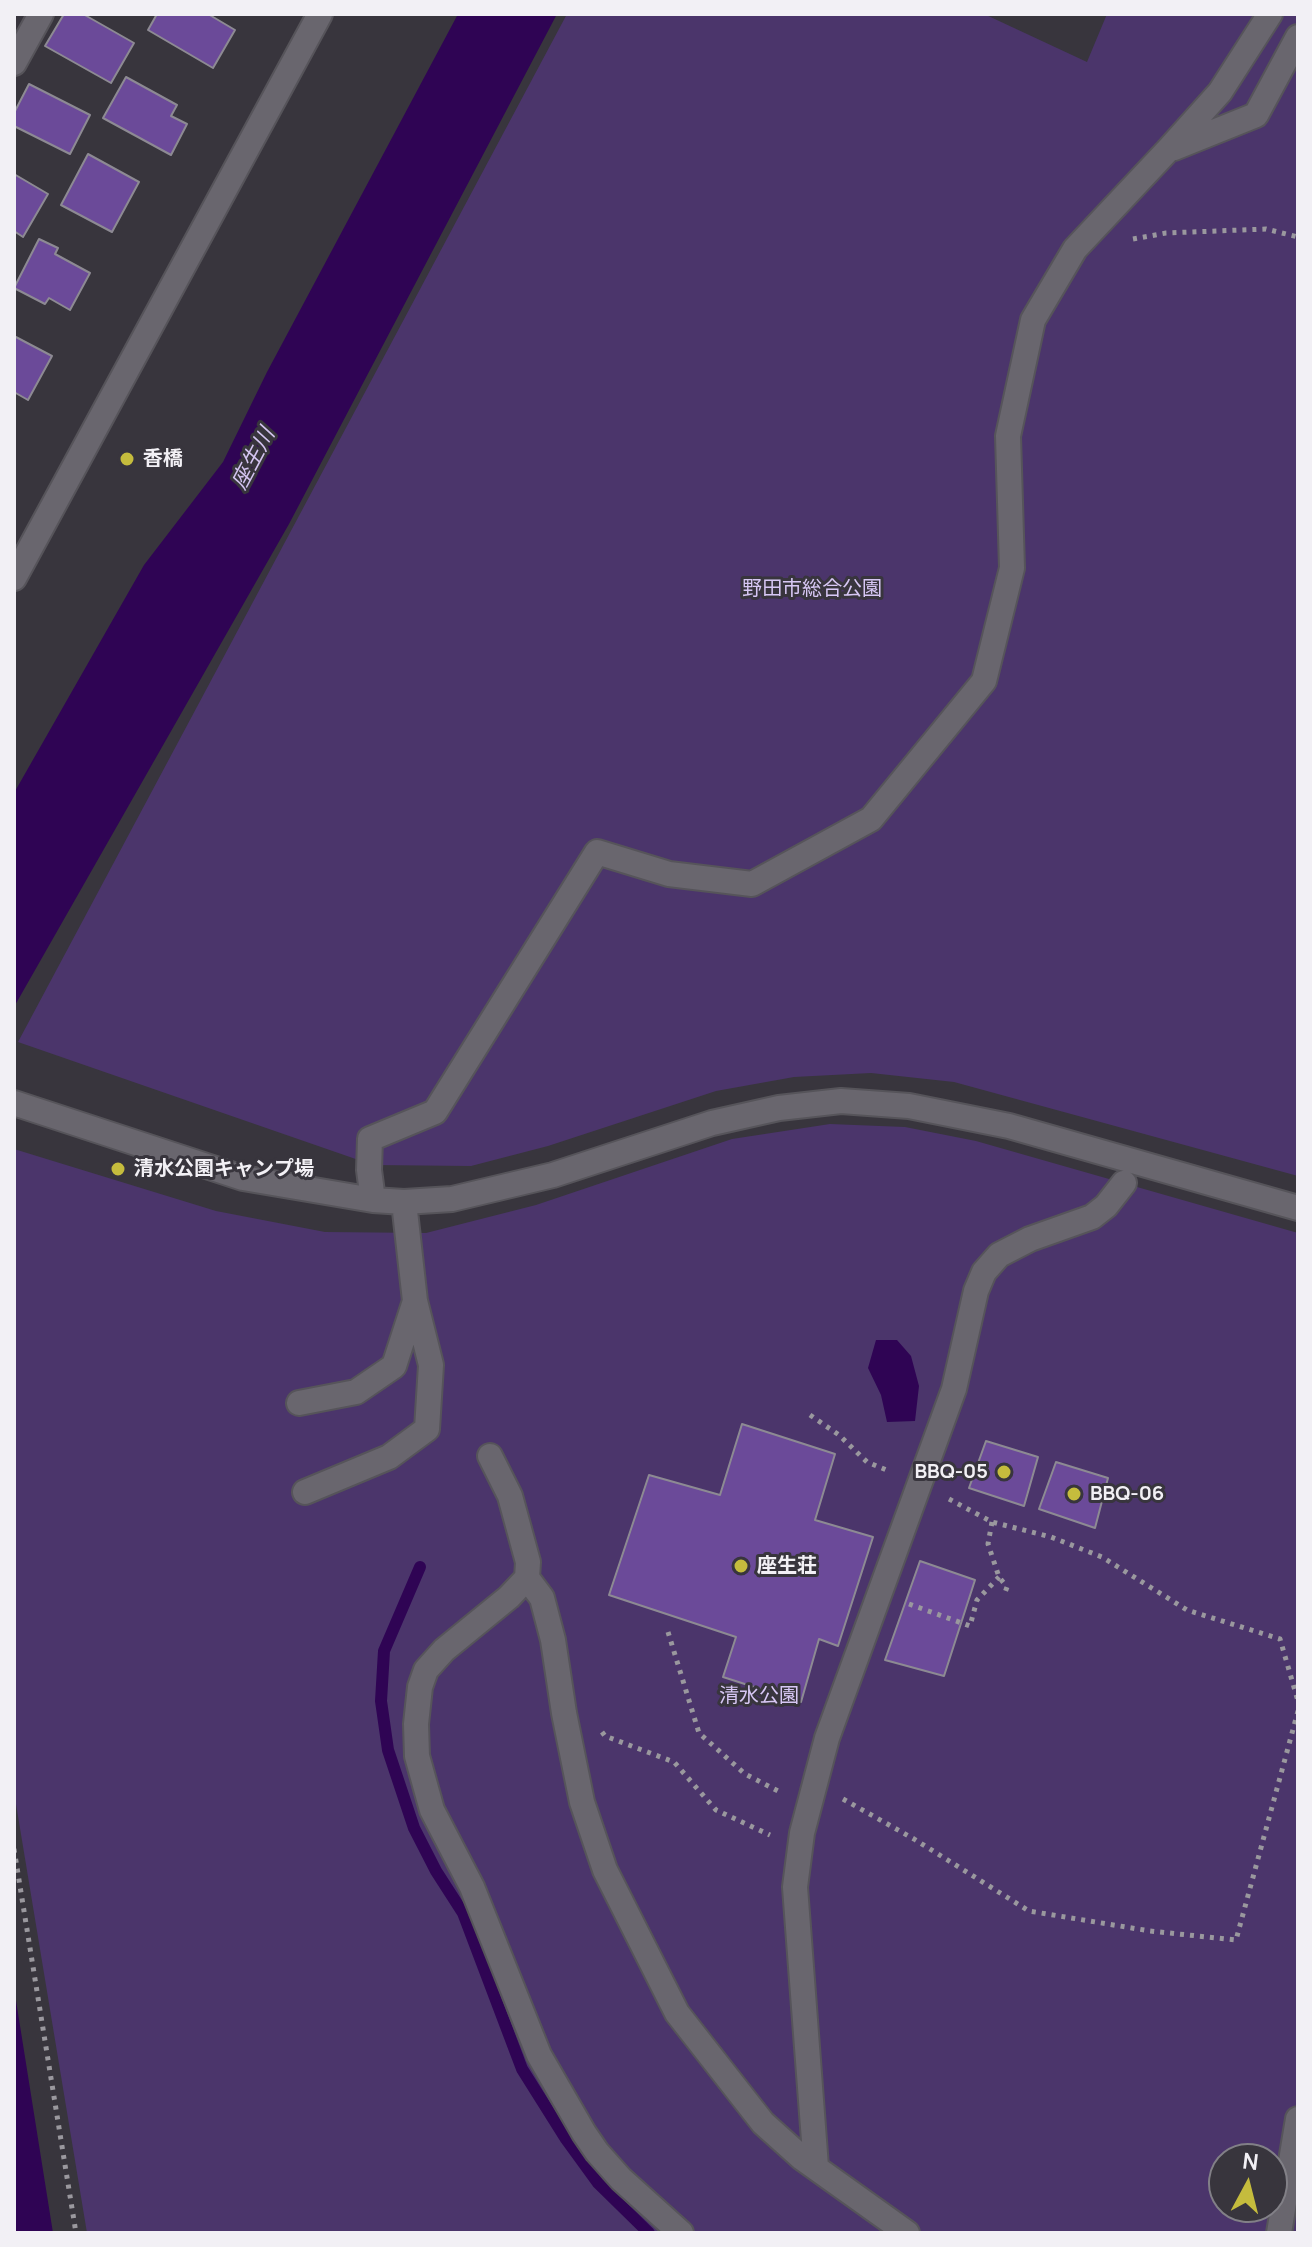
<!DOCTYPE html>
<html>
<head>
<meta charset="utf-8">
<style>
  body { margin:0 }
  #map { position:relative; width:1312px; height:2247px; overflow:hidden; background:#38353d; font-family:Manrope,sans-serif }
  canvas { display:block }
  .frame { position:absolute; inset:0; border:16px solid #f2f0f5; pointer-events:none }
  .north { position:absolute; left:1208px; top:2143px; width:80px; height:80px; box-sizing:border-box; background:#38353d; border:2px solid #828087; border-radius:50%; rotate:7deg; font-size:22px; font-weight:700; line-height:32px; text-align:center; color:#f2f0f5 }
  .north::after { content:''; display:block; margin:auto; width:28px; height:36px; background:#c5bc3d; clip-path:polygon(50% 0,100% 100%,50% 72%,0 100%) }
</style>
</head>
<body>
<div id="map">
<canvas width="1312" height="2247"></canvas>
<div class="frame"></div>
<div class="north">N</div>
</div>
<script>
const ctx = document.querySelector('canvas').getContext('2d');
ctx.lineJoin = 'round';
function paint(path, color) { ctx.fillStyle = color; ctx.fill(path, 'evenodd'); }
const poly = rows => new Path2D(rows.map(r => 'M' + r).join(''));
function stroke(path, color, width, dash) { ctx.strokeStyle = color; ctx.lineWidth = width; ctx.lineCap = dash ? 'butt' : 'round'; ctx.setLineDash(dash || []); ctx.stroke(path); }
function drawText(font, color, halo, rows, align = 'center') {
  ctx.font = font + ' Manrope,"Noto Sans JP",sans-serif'; ctx.lineWidth = 6; ctx.setLineDash([]); ctx.textBaseline = 'middle'; ctx.strokeStyle = halo; ctx.fillStyle = color; for (const [text, x, y, turn = 0] of rows) {
    ctx.save(); ctx.translate(x, y); ctx.rotate((+turn || 0) * Math.PI / 180); ctx.textAlign = isNaN(turn) ? turn : align; if (halo) ctx.strokeText(text, 0, 0); ctx.fillText(text, 0, 0); ctx.restore();
  }
}
paint(poly([
  [567,14,984,14,1087,62,1107,14,1298,14,1298,1176,954,1082,871,1073,794,1077,716,1091,548,1146,471,1166,373,1165,18,1042],
  [830,1124,905,1127,976,1141,1298,1233,1298,2233,87,2233,14,1792,14,1149,216,1211,325,1232,426,1233,536,1205,732,1139],
  [1224,2159,1272,2159,1272,2207,1224,2207]
]), '#4b356b');
paint(poly([
  [458,14,557,14,289,524,14,1007,14,793,144,565,223,462,267,372],
  [876,1340,897,1340,911,1356,919,1386,915,1421,887,1422,881,1395,868,1368],
  [14,1988,53,2233,14,2233]
]), '#2f0454');
stroke(poly([
  [420,1567,384,1651,381,1701,388,1750,414,1828,436,1871,463,1913,522,2069,566,2139,598,2183,649,2233]
]), '#2f0454', 12);
const building = poly([
  [64,14,83,14,134,43,111,83,45,46,64,14],
  [157,14,208,14,235,30,213,68,148,30,157,14],
  [126,77,177,105,171,116,187,124,171,155,103,118,126,77],
  [29,84,90,115,70,154,14,126,14,113,29,84],
  [88,154,139,182,112,232,61,205,88,154],
  [14,174,48,194,23,237,14,231,14,174],
  [39,239,58,248,55,254,90,273,70,310,49,298,45,304,14,288,39,239],
  [14,336,52,356,28,400,14,392,14,336],
  [742,1424,835,1454,815,1520,873,1537,838,1646,819,1639,801,1702,723,1677,736,1637,609,1595,649,1475,720,1495,742,1424],
  [986,1441,1038,1457,1024,1506,969,1488,986,1441],
  [1056,1462,1108,1478,1095,1528,1039,1509,1056,1462],
  [920,1561,975,1580,944,1676,885,1660,920,1561]
]);
paint(building, '#6b4a99');
stroke(building, '#8d8a93', 2);
const minor = poly([
  [14,63,41,14],
  [1174,148,1256,115,1298,37],
  [14,578,320,14],
  [14,1103,243,1178,373,1200,404,1202,452,1199,553,1175,712,1123,779,1108,841,1101,909,1106,1009,1126,1298,1208],
  [373,1200,369,1170,370,1139,435,1112,597,852,669,874,752,884,871,819,984,681,1012,568,1008,436,1033,320,1075,249,1168,150,1220,92,1270,14],
  [299,1403,356,1392,394,1366,415,1301],
  [490,1456,510,1496,528,1562,527,1578,509,1597,444,1650,426,1670,420,1687,416,1724,417,1756,432,1810,472,1887,539,2055,584,2133,597,2152,621,2179,681,2233],
  [305,1492,389,1457,427,1429,431,1365,415,1301,404,1202],
  [527,1578,542,1598,553,1640,564,1713,582,1802,605,1870,677,2013,763,2123,802,2158,907,2233],
  [816,2167,795,1887,802,1833,827,1738,954,1389,976,1291,984,1272,999,1255,1030,1239,1092,1217,1106,1206,1124,1183],
  [1279,2233,1298,2119]
]);
stroke(minor, '#56545a', 28);
stroke(poly([
  [1133,239,1166,233,1266,229,1298,237],
  [810,1415,839,1435,867,1462,889,1471],
  [949,1499,992,1522,1051,1537,1102,1557,1187,1610,1280,1639,1298,1701],
  [992,1522,988,1544,999,1577,1007,1587,1004,1595],
  [909,1604,970,1626,977,1600,999,1577],
  [668,1632,699,1733,745,1774,780,1792],
  [602,1732,605,1736,674,1762,716,1810,770,1835],
  [843,1799,914,1839,1029,1911,1150,1931,1236,1940,1298,1711],
  [14,1849,76,2233]
]), '#9a989e', 5, [4, 6]);
stroke(minor, '#69666e', 24);
for (const [x, y, r, color] of [
  [127,459,8,"#c5bc3d"],
  [118,1169,8,"#c5bc3d"],
  [1004,1472,8,"#c5bc3d"],
  [1074,1494,8,"#c5bc3d"],
  [741,1566,8,"#c5bc3d"]
]) { const dot = new Path2D(); dot.arc(x, y, r, 0, 2 * Math.PI); ctx.fillStyle = color; ctx.fill(dot); stroke(dot, '#38353d', 3); }
drawText('bold 20px', '#f2f0f5', '#38353d', [
  ["香橋",143,459],
  ["清水公園キャンプ場",134,1169],
  ["BBQ-05",988,1472,"right"],
  ["BBQ-06",1090,1494],
  ["座生荘",757,1566]
], 'left');
drawText('20px', '#d7c7f4', '#38353d', [
  ["野田市総合公園",812,589],
  ["清水公園",759,1696]
]);
drawText('italic 22px', '#d3c4f0', '#38353d', [
  ["座生川",254,459,-62]
]);
</script>
</body>
</html>
